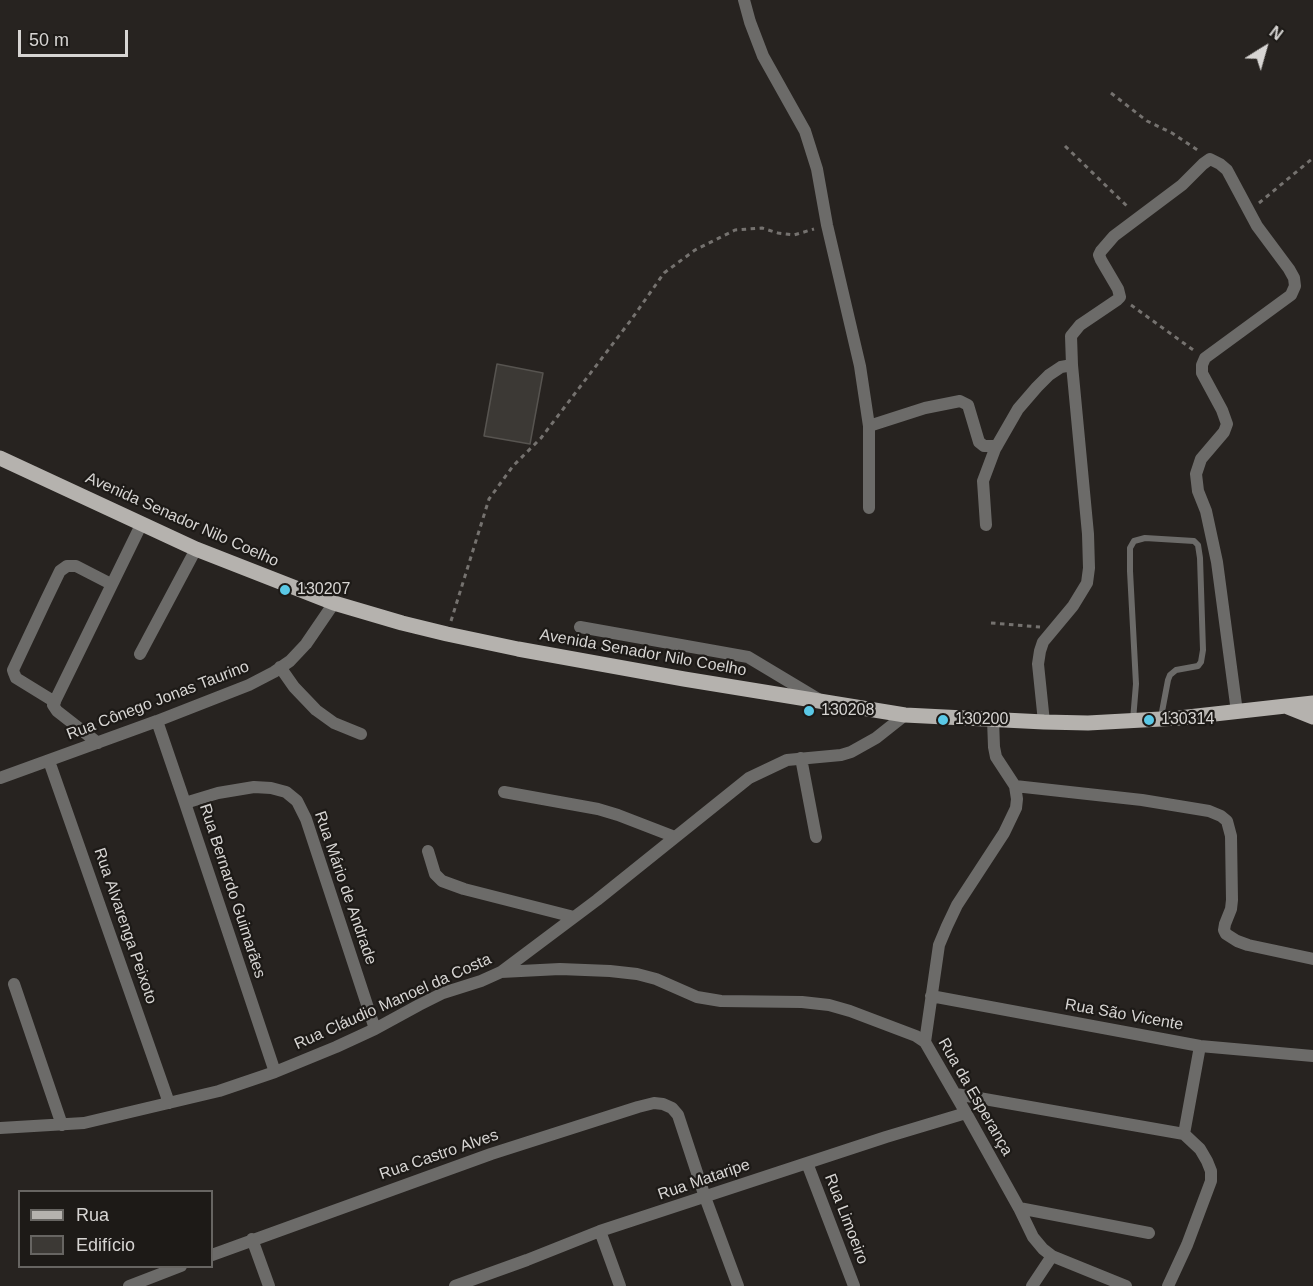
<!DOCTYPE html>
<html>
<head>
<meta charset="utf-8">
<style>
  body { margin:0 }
  #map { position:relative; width:1313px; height:1286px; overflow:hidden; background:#272320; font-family:Arial,sans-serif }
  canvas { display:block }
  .legend { position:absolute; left:18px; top:1190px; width:195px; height:78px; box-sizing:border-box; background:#1d1a17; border:2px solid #676562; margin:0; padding:8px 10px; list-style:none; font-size:18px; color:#d7d5d3 }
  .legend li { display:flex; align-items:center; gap:12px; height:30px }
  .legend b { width:30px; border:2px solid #676562 }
  .north { position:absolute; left:1235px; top:18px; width:60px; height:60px; -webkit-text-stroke:4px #1d1a17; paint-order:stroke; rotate:37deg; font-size:16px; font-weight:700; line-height:24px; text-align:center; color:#d7d5d3 }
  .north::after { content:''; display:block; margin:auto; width:21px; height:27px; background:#d7d5d3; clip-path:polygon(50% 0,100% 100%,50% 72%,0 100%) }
  .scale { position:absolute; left:18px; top:30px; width:110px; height:27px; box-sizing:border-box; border:3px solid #d7d5d3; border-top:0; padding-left:8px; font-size:18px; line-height:21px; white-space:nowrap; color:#d7d5d3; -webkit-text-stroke:4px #1d1a17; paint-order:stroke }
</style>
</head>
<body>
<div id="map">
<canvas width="1313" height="1286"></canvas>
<ul class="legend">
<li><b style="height:8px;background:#b5b2ae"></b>Rua</li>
<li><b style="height:16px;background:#3c3935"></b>Edifício</li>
</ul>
<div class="north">N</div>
<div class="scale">50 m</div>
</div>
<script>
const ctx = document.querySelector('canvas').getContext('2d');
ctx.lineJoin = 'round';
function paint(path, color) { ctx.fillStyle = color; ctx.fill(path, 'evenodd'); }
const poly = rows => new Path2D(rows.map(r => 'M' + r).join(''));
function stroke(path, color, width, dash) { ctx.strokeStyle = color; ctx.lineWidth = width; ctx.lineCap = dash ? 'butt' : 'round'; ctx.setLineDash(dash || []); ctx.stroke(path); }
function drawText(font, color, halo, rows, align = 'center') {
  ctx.font = font + ' Arial,sans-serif'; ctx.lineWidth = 4.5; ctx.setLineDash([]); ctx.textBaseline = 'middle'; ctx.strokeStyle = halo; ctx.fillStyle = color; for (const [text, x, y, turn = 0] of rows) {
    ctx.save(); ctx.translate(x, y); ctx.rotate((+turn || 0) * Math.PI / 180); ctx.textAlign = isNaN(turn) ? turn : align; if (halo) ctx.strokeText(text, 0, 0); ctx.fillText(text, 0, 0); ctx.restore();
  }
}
const building = poly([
  [497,364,543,373,530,444,484,436,497,364]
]);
paint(building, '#3c3935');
stroke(building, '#575450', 1.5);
stroke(poly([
  [1111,93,1147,121,1172,133,1199,151],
  [1065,146,1129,208],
  [1259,203,1313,158],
  [1131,305,1196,352],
  [451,621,489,499,513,466,541,438,631,320,664,273,695,250,735,230,762,228,778,233,794,235,814,229],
  [991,623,1040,627]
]), '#75726f', 3, [4.5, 4.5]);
stroke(poly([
  [1133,720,1136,684,1130,571,1130,548,1134,541,1145,538,1194,541,1198,545,1200,558,1203,650,1201,662,1198,666,1176,670,1170,675,1168,680,1161,717]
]), '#6c6b69', 6);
stroke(poly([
  [744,0,750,22,763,56,805,131,817,169,827,225,860,366,869,426,869,508],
  [869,426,925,408,960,401,968,405,979,442,984,446,997,446],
  [986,525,983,481,995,449,1018,409,1037,387,1049,375,1061,367,1072,365],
  [580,627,748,657,818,699],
  [140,654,196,549],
  [280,667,294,687,316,710,334,723,361,734],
  [55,702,16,678,14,673,13,670,46,600,60,571,67,566,76,566,111,584],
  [157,721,185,803,275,1072],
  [1044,722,1038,664,1040,651,1043,642,1073,606,1087,583,1089,568,1088,534,1072,365,1071,336,1080,325,1117,300,1120,297,1118,289,1101,260,1099,255,1101,251,1114,236,1182,185,1203,164,1210,159,1220,164,1227,170,1257,226,1289,269,1294,278,1295,286,1291,295,1205,358,1202,365,1202,373,1222,410,1227,424,1224,432,1201,459,1196,474,1198,491,1206,511,1217,562,1237,712],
  [98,743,57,711,53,705,142,523],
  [801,758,816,837],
  [49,761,169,1103],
  [0,778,157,721,249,685,274,672,290,661,306,644,334,603],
  [1015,786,1142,800,1209,811,1221,816,1227,821,1231,836,1232,900,1231,909,1225,924,1224,930,1226,934,1237,941,1248,945,1313,959],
  [504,792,598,809,618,815,675,837],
  [185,803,218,793,254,787,271,788,286,792,297,801,306,819,375,1029],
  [428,851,435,874,442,881,464,889,574,917],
  [501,972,560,969,610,971,637,974,656,979,697,997,721,1001,802,1002,829,1005,850,1011,916,1036,925,1042,966,1113,1019,1208,1033,1237,1043,1249,1052,1256,1126,1286],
  [14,984,62,1125],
  [931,996,1200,1046,1313,1056],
  [925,1042,939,945,947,926,957,905,1004,833,1016,808,1017,799,1015,786,996,757,994,747,993,719],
  [956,1094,1184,1134],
  [0,1128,84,1123,219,1091,275,1072,336,1047,375,1029,419,1005,443,993,481,981,501,972,597,900,749,778,787,760,841,755,851,752,876,738,905,715],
  [1184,1134,1200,1046],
  [807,1163,854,1286],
  [1019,1208,1149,1233],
  [600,1231,620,1286],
  [252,1239,269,1286],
  [212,1255,491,1154,638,1107,654,1103,663,1104,672,1108,678,1115,705,1197,738,1286],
  [129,1286,181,1266],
  [455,1286,527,1260,600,1231,886,1137,966,1113],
  [1032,1286,1052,1256],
  [1168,1286,1187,1245,1211,1181,1211,1171,1207,1161,1200,1149,1184,1134]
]), '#6c6b69', 12);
stroke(poly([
  [0,458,196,549,334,603,402,623,447,634,518,649,684,679,905,715,1044,722,1088,723,1179,718,1313,703],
  [1288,707,1313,717]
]), '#b5b2ae', 15);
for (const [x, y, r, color] of [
  [285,590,6,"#5ac8e6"],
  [809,711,6,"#5ac8e6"],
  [943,720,6,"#5ac8e6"],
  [1149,720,6,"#5ac8e6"]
]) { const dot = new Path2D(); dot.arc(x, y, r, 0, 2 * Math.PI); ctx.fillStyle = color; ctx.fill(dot); stroke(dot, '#1d1a17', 2); }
drawText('16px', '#d7d5d3', '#1d1a17', [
  ["Avenida Senador Nilo Coelho",182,520,24],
  ["Avenida Senador Nilo Coelho",643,653,10],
  ["Rua Cônego Jonas Taurino",158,701,-21],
  ["Rua Mário de Andrade",345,888,71],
  ["Rua Bernardo Guimarães",232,891,72],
  ["Rua Alvarenga Peixoto",125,926,71],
  ["Rua Cláudio Manoel da Costa",393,1002,-24],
  ["Rua São Vicente",1124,1015,10],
  ["Rua da Esperança",975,1097,60],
  ["Rua Castro Alves",439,1155,-19],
  ["Rua Mataripe",704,1180,-19],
  ["Rua Limoeiro",846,1219,69]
]);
drawText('16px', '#d7d5d3', '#1d1a17', [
  ["130207",297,590],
  ["130208",821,711],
  ["130200",955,720],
  ["130314",1161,720]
], 'left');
</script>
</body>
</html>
